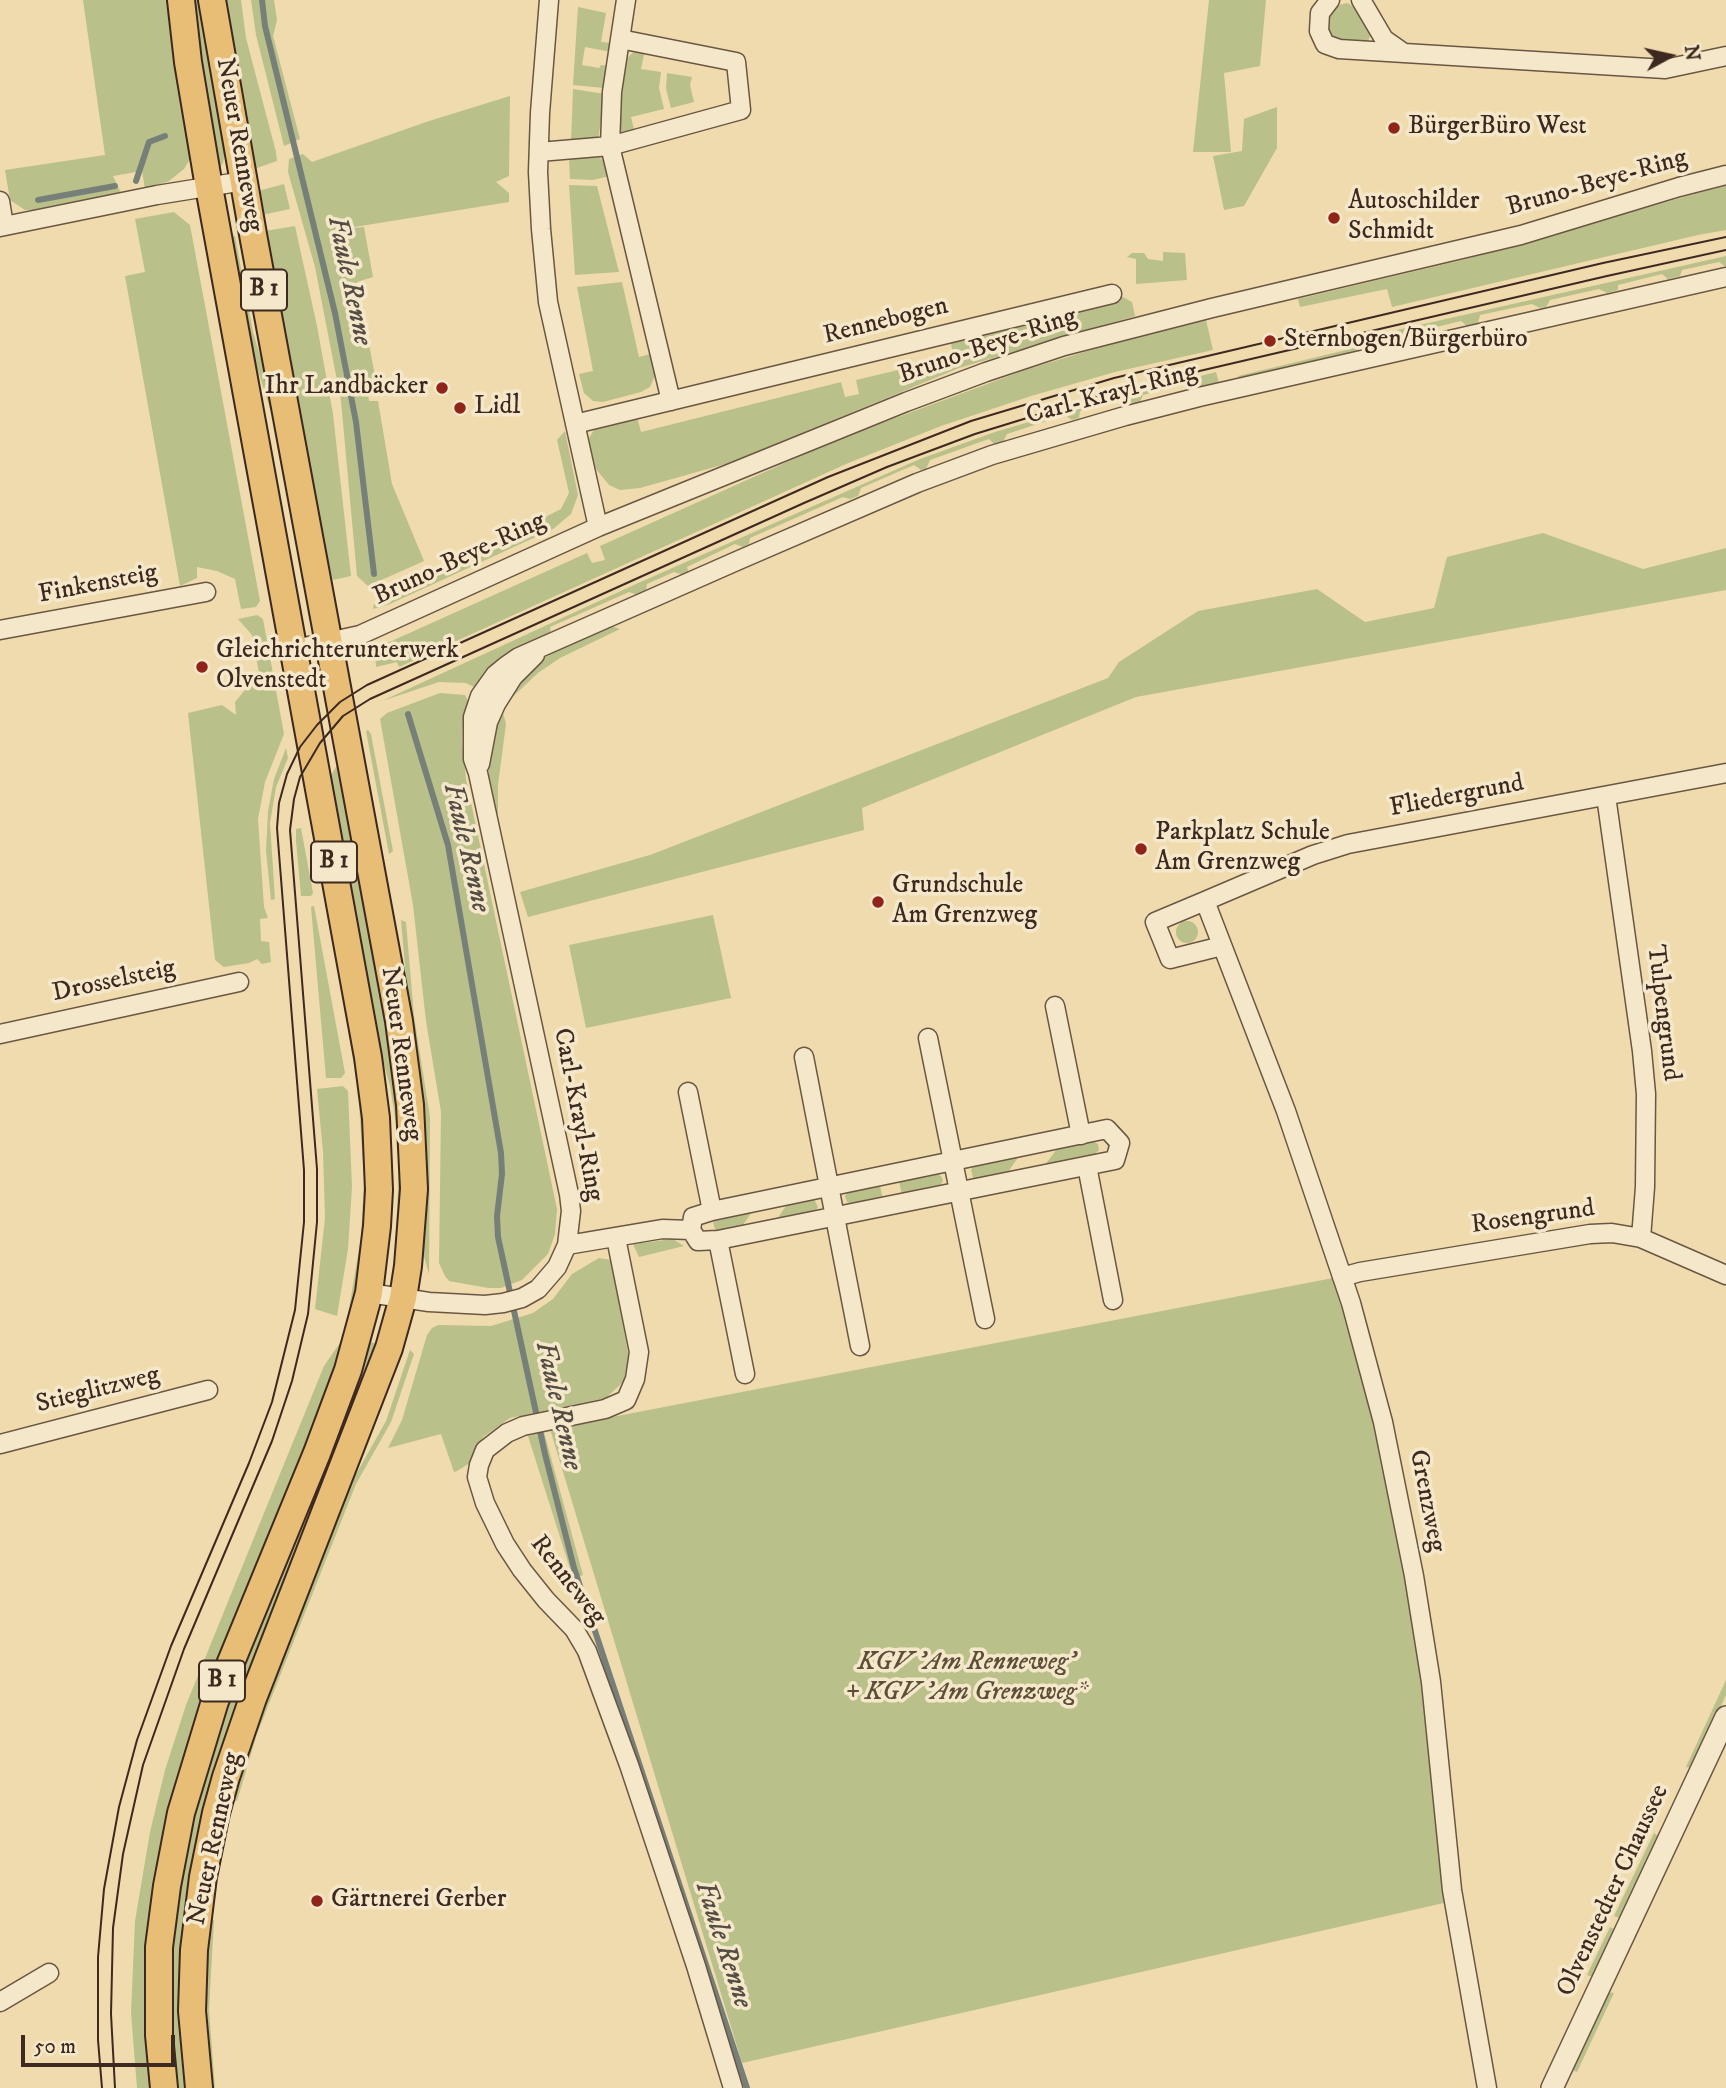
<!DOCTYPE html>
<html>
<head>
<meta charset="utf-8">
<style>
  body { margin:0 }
  #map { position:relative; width:1726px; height:2088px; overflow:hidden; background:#efdbae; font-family:"IM FELL DW Pica",serif }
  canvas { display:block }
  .north { position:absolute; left:1635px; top:21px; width:70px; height:70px; -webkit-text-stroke:5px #f5e8ca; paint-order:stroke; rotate:82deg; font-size:19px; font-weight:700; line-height:28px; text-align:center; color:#3d291f }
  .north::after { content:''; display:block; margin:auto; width:24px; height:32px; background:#3d291f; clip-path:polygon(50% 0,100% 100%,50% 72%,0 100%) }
  .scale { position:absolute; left:21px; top:2035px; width:154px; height:32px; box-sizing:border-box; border:4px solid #3d291f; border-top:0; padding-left:9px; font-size:21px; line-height:24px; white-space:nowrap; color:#3d291f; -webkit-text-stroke:5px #f5e8ca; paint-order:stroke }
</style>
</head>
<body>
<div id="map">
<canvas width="1726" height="2088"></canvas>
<div class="north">N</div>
<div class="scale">50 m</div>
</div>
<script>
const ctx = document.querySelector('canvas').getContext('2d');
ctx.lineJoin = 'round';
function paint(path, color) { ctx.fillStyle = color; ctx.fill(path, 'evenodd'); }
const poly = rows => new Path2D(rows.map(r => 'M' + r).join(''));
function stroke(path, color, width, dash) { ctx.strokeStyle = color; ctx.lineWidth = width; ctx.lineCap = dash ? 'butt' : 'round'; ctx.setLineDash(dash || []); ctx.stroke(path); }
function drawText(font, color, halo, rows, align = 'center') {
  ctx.font = font + ' "IM FELL DW Pica",serif'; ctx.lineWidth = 7; ctx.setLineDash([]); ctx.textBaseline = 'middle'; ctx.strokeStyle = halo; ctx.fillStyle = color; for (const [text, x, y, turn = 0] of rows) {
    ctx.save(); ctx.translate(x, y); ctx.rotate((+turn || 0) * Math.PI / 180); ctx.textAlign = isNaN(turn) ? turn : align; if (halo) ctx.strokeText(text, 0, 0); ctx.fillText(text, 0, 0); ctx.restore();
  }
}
paint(poly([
  [83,0,169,0,191,153,190,159,184,169,169,181,145,189,142,171,113,176,121,193,35,210,25,210,10,200,5,170,105,155],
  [192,0,201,0,226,145,223,163,220,167,200,71],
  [223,0,241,0,246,38,276,152,277,161,254,169],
  [251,0,274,0,277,20,273,36,300,139,284,146,256,35],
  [1209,0,1266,0,1260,66,1224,73,1231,152,1193,152],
  [1347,3,1361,11,1371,34,1368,41,1338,41,1330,37,1324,23,1334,6],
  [578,7,606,13,601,42,612,43,611,52,585,47,582,65,599,68,601,65,610,66,604,88,573,85],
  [637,49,645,50,641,69,661,72,659,88,664,109,631,117,635,133,627,134,616,130,625,60],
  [667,73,692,77,690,85,694,102,671,108,666,89],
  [573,89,605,94,598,140,571,143],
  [510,96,509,176,496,182,509,193,509,202,342,229,364,227,373,277,357,282,377,386,367,388,369,401,378,401,392,484,424,561,368,586,357,576,341,401,315,267,288,172,289,159,303,154,312,162,429,121],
  [1277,107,1277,148,1244,206,1224,210,1213,156,1242,151,1244,119],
  [595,155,606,162,609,176,593,180,570,179,569,158],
  [284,184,290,209,262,215,258,191],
  [569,185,597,186,619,272,575,275],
  [1726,185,1726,230,1698,235,1392,307,1387,289,1300,307,1298,299,1462,260],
  [174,212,190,225,260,601,256,607,241,609,235,579,217,571,197,567,197,578,180,586,125,276,145,272,135,219],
  [295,226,317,326,333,414,351,576,333,580,321,543,265,231],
  [235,236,253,332,279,421,308,583,303,584,274,422,246,332,229,237],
  [205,243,210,243,271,591,267,587],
  [1163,252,1185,253,1187,280,1136,284,1136,259,1127,257,1132,253,1144,253,1148,259,1163,261],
  [1726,256,1726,267,1719,262,1682,270,1680,276,1668,279,1662,274,1618,285,1618,290,1607,293,1599,289,1550,300,1546,307,1540,308,1532,304,1480,315,1478,323,1467,326,1461,321,1404,335,1401,340,1239,379,1238,376,1396,338,1397,330],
  [622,282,639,357,654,353,657,371,650,387,641,392,603,402,593,401,584,393,579,374,593,371,577,287],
  [1123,297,1132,302,1135,316,959,368,817,427,757,454,722,465,640,488,620,490,609,485,596,469,588,451,589,438,594,430,602,425,637,417,641,432,841,382,845,397,859,394,856,380,953,357,951,343],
  [1206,320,1213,350,1115,372,1031,396,941,426,846,464,399,667,397,662,376,667,375,654,385,644,587,553,592,563,605,560,600,546,836,440,1025,370,1104,346],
  [1216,372,1219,383,1199,387,1192,383,1143,395,1140,402,1134,404,1126,398,1080,411,1079,418,1072,420,1065,415,1007,434,1003,442,994,444,989,439,930,460,926,469,921,470,914,465,861,488,858,496,850,499,843,497,750,538,749,544,743,547,735,544,687,567,689,573,683,575,674,572,647,584,646,591,638,595,629,592,550,627,551,633,535,640,480,690,466,683,439,682,382,701,636,584,920,459,995,432,1070,410],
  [565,431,578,495,571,514,553,529,390,604,373,609,374,604,561,509,569,493,557,440],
  [1543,533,1643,569,1726,548,1726,590,1136,697,862,808,864,830,528,917,520,892,650,855,1108,678,1119,662,1198,611,1317,589,1365,622,1434,608,1447,557],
  [257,615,263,619,284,734,265,782,258,819,264,907,268,918,260,919,261,941,269,942,271,962,262,964,257,959,249,963,224,967,215,960,188,713,222,705,236,715,235,702,259,673,252,635,238,619],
  [611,626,620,629,560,658,538,673,506,703,510,687,542,659,565,646],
  [440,693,465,695,468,701,463,723,462,741,466,779,557,1209,555,1234,548,1254,522,1280,501,1288,488,1288,449,1281,445,1276,439,1263,441,1112,426,1021,413,905,380,719,387,713],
  [498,711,503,713,506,724,498,785,498,813,495,814,489,776,488,753],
  [368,730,371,734,393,851,389,854,366,731],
  [286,748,288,758,276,787,270,823,275,899,271,900,266,851,268,811,274,779],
  [340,760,395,1067,403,1158,397,1253,395,1252,399,1169,397,1130,390,1086,377,1039,329,779],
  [301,828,313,893,311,896,301,896,296,841,296,829],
  [314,906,345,1073,341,1078,326,1078,311,907],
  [713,915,731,998,586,1028,569,945],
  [401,920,406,922,414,1016,430,1117,429,1274,423,1253,424,1124,410,1023],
  '1176 932a11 11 0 1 1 22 0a11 11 0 1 1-22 0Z',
  [343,968,361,1073,368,1181,360,1276,349,1320,348,1315,361,1237,364,1180,358,1089,338,970],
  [343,1086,348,1091,352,1187,348,1249,337,1316,315,1309,325,1218,323,1152,317,1089],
  [1093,1141,1098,1144,1099,1150,1095,1154,1044,1166,1057,1149],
  [1019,1156,1006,1175,977,1180,973,1178,971,1170,975,1164],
  [936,1173,941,1176,943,1181,939,1187,902,1195,899,1181],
  [880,1186,883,1199,852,1204,847,1202,845,1196,848,1192],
  [814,1199,818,1207,816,1210,777,1219,788,1203],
  [753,1210,741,1228,718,1232,715,1229,713,1223,716,1218],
  [673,1239,684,1246,639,1257,633,1244],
  [599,1258,611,1260,629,1358,624,1381,606,1398,510,1418,483,1437,470,1463,457,1471,454,1472,441,1434,388,1448,402,1420,427,1335,432,1328,438,1325,491,1326,533,1313,553,1299,572,1274],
  [1333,1278,1374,1424,1406,1577,1436,1788,1448,1902,742,2063,550,1429],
  [344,1337,338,1367,201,1705,179,1770,165,1832,147,1950,146,2012,152,2088,137,2088,131,2013,135,1921,150,1832,165,1770,186,1705,253,1540,324,1366],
  [369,1342,380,1344,230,1729,188,2088,176,2088,172,2056,170,1966,175,1919,189,1832,220,1721,340,1429],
  [410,1350,414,1354,391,1422,356,1484,257,1734,237,1801,232,1801,259,1715,350,1485,386,1421],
  [544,1432,583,1575,573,1578,528,1436],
  [1726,1680,1726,1695,1692,1768,1686,1767],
  [1654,1833,1657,1835,1658,1841,1623,1916,1619,1918,1614,1916],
  [214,1920,209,2010,215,2088,210,2088,204,2027,208,1923],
  [1610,1927,1616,1930,1593,1977,1587,1975],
  [1607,1992,1614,1993,1577,2072,1572,2070]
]), '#bac08a');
stroke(poly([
  [262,0,265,26,335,313,356,422,374,574],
  [136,181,149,142,165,136],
  [38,200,115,186],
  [408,714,448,845,501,1153,502,1174,497,1216,498,1237,545,1454,574,1568,747,2088]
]), '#777f79', 6);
const minor = poly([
  [549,0,540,113,538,172,541,229,548,302,598,527],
  [626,0,612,92,610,146,671,401],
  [1330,0,1320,13,1319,31,1325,44,1339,49,1665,69,1726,56],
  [1361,0,1384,39,1404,53],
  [539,152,610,146,741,110,736,62,620,39],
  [0,201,4,226],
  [0,227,157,195,244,181],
  [575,424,1112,294],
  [0,630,206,592],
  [295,649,360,635,598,527,906,402,986,372,1064,346,1212,308,1521,235,1679,187,1726,175],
  [480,764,488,722,496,704,513,677,535,655],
  [1606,796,1642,1051,1646,1094,1645,1187,1641,1238],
  [1205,901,1313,855,1348,844,1726,773],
  [1222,946,1170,959,1155,922,1205,901,1286,1111,1351,1303,1383,1422,1414,1576,1431,1682,1452,1890,1487,2088],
  [1055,1006,1081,1135],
  [0,1034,239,982],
  [928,1038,985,1319],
  [804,1057,860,1346],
  [688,1092,712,1211],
  [1107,1129,1120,1143,1115,1160,718,1240,698,1241,691,1230,693,1217,712,1211,1107,1129],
  [1087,1166,1113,1300],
  [616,1238,639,1352,635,1379,626,1400,605,1409,523,1426,507,1433,485,1450,479,1465,477,1477,485,1503,505,1544,522,1570,546,1600,574,1629,587,1651,629,1765,696,1966,733,2088],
  [718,1240,745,1374],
  [567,1245,662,1229,691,1230],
  [1342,1277,1360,1272,1590,1234,1612,1233,1641,1238,1726,1275],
  [369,1293,429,1302,485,1305,503,1303,522,1298,538,1289,557,1267,567,1245,571,1211,569,1194,478,773,473,759,473,717,480,696,495,675,506,666,519,657,739,560,917,483,992,455,1125,416,1199,397,1726,277],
  [0,1444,208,1390],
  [0,2002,49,1973]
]);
const tertiary = poly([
  [1552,2088,1726,1717]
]);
const primary = poly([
  [164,2088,159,2035,159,1947,167,1886,181,1813,215,1701,317,1453,348,1370,369,1293,377,1226,379,1190,376,1118,368,1057,209,187,188,62,181,0],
  [199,2088,192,2011,194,1950,203,1877,216,1813,226,1777,253,1698,389,1348,403,1298,408,1266,414,1189,410,1105,399,1021,254,240,212,0]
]);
stroke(minor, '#6a5643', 21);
stroke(tertiary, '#6a5643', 24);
stroke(primary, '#3d291f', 30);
stroke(minor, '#f5e8ca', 18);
stroke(tertiary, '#f5e8ca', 21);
stroke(primary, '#e8be77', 26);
stroke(poly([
  [102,2088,98,2040,98,1957,104,1889,119,1807,137,1740,171,1646,249,1463,272,1402,295,1310,304,1222,304,1170,277,828,279,803,287,774,300,747,317,725,340,702,367,685,828,477,971,421,1114,378,1603,263,1726,237],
  [115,2088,111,2014,113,1928,123,1854,143,1765,184,1649,272,1441,292,1381,308,1314,317,1222,317,1169,290,830,294,799,300,777,320,743,343,716,370,699,804,503,887,467,975,434,1118,390,1607,276,1726,250]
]), '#3d291f', 2);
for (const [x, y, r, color] of [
  [1394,128,7,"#8f2418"],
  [1334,218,7,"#8f2418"],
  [1270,341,7,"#8f2418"],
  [442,388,7,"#8f2418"],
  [460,408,7,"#8f2418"],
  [202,667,7,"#8f2418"],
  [1141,849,7,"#8f2418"],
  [878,902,7,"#8f2418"],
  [317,1901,7,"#8f2418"]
]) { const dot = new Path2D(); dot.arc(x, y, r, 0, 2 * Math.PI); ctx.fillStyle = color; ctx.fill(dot); stroke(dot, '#f5e8ca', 2.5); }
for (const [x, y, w] of [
  [264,290,46],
  [334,862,46],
  [222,1681,46]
]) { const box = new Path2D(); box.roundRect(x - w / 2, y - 20.5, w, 41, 5); ctx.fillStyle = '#f5e8ca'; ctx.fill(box); stroke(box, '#3d291f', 2); }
drawText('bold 24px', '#3d291f', null, [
  ["B 1",264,290],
  ["B 1",334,862],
  ["B 1",222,1681]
]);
drawText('26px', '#3d291f', '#f5e8ca', [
  ["BürgerBüro West",1408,128],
  ["Autoschilder",1348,203],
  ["Schmidt",1348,233],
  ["Sternbogen/Bürgerbüro",1284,341],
  ["Ihr Landbäcker",428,388,"right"],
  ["Lidl",474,408],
  ["Gleichrichterunterwerk",216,652],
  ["Olvenstedt",216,682],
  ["Parkplatz Schule",1155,834],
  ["Am Grenzweg",1155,864],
  ["Grundschule",892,887],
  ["Am Grenzweg",892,917],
  ["Gärtnerei Gerber",331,1901]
], 'left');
drawText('26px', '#3d291f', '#f5e8ca', [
  ["Neuer Renneweg",238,145,80],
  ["Bruno-Beye-Ring",1597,184,-16],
  ["Rennebogen",886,322,-14],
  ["Bruno-Beye-Ring",988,347,-19],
  ["Carl-Krayl-Ring",1112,395,-15],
  ["Bruno-Beye-Ring",460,560,-25],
  ["Finkensteig",98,585,-11],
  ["Fliedergrund",1457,797,-11],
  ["Drosselsteig",114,982,-12],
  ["Tulpengrund",1662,1013,83],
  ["Neuer Renneweg",400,1054,82],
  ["Carl-Krayl-Ring",577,1115,79],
  ["Rosengrund",1533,1218,-8],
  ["Stieglitzweg",98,1391,-14],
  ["Grenzweg",1426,1501,79],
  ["Renneweg",567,1581,52],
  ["Neuer Renneweg",216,1839,-78],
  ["Olvenstedter Chaussee",1614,1891,-65]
]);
drawText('italic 26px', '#5c4f3a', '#f5e8ca', [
  ["KGV 'Am Renneweg'",966,1664],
  ["+ KGV 'Am Grenzweg*",966,1694]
]);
drawText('italic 28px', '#554d44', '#f5e8ca', [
  ["Faule Renne",348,281,78],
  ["Faule Renne",465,848,77],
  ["Faule Renne",557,1406,77],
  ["Faule Renne",722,1945,72]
]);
</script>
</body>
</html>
